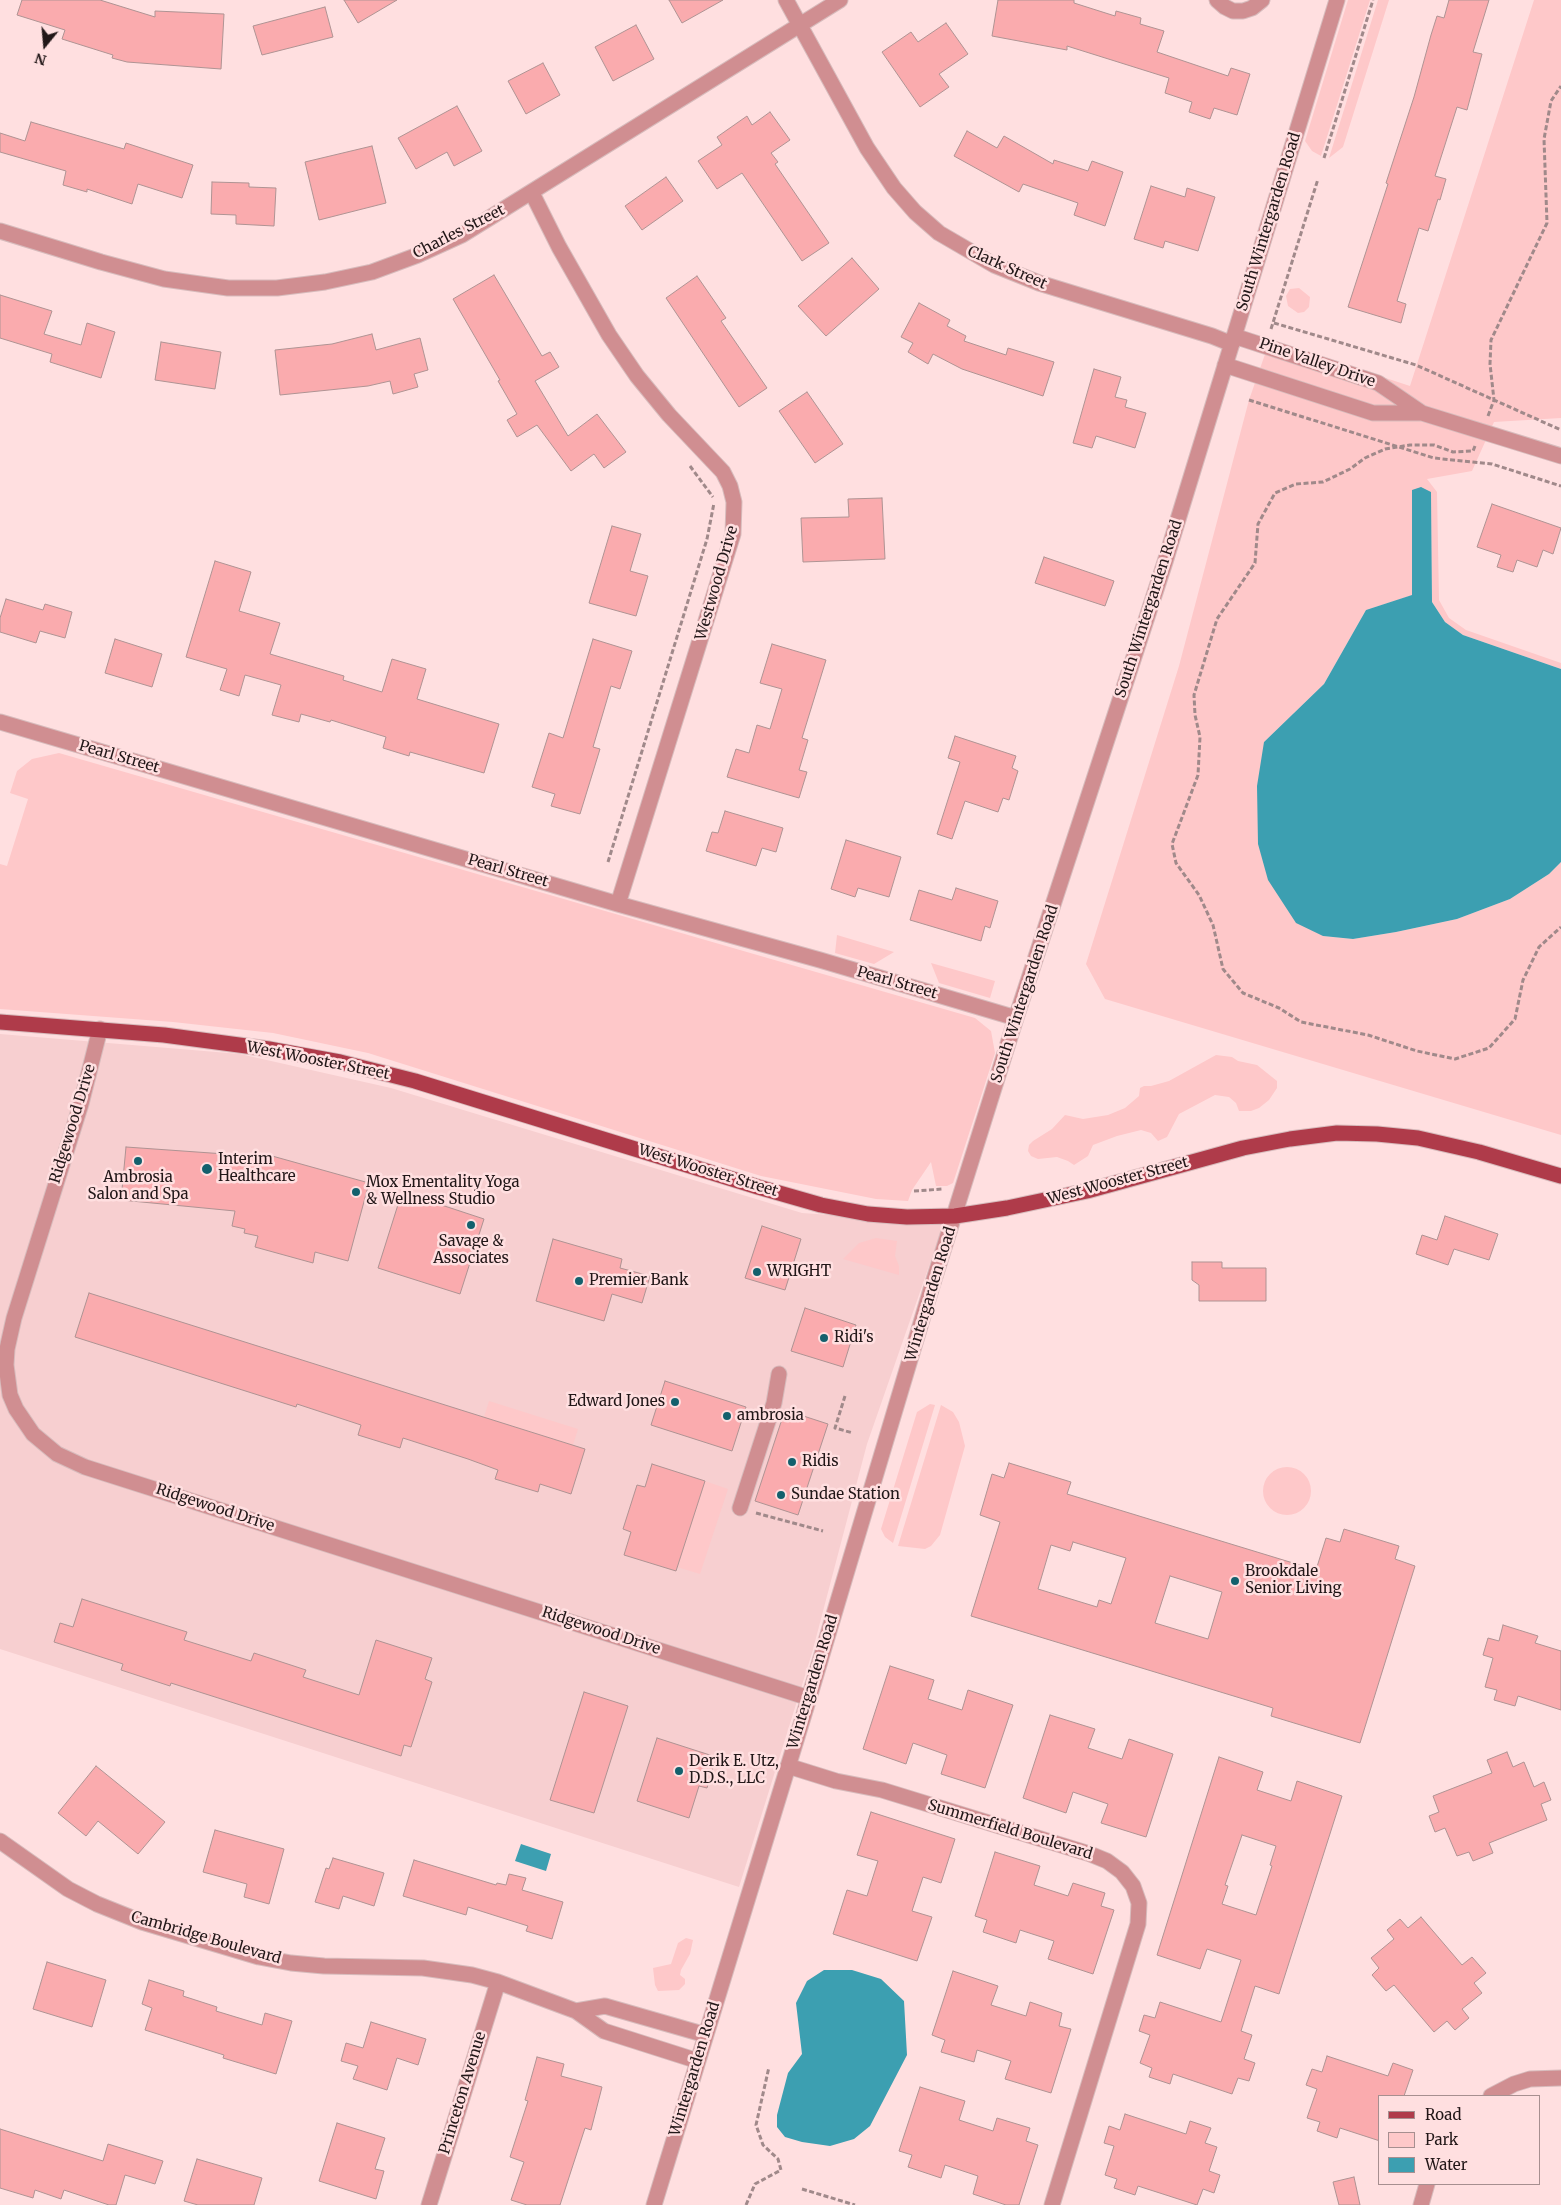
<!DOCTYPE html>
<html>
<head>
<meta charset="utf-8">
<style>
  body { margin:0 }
  #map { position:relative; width:1561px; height:2205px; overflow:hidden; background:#ffdfe0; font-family:Merriweather,serif }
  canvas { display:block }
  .legend { position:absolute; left:1378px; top:2095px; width:162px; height:90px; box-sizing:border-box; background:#ffdfe0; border:1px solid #a78f90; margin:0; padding:6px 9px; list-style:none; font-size:15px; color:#221718 }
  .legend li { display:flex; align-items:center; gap:10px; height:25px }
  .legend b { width:25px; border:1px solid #a78f90 }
  .north { position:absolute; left:20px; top:20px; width:50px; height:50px; -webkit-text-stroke:4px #ffdfe0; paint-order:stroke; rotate:197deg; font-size:14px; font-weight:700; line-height:20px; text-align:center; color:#221718 }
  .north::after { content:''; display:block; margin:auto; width:18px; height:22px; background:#221718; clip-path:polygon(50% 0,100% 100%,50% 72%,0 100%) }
</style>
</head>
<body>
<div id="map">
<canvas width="1561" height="2205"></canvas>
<ul class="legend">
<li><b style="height:6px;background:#af3b4a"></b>Road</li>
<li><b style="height:14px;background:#fec8c9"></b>Park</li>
<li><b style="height:14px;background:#3c9fb1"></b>Water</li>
</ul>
<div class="north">N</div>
</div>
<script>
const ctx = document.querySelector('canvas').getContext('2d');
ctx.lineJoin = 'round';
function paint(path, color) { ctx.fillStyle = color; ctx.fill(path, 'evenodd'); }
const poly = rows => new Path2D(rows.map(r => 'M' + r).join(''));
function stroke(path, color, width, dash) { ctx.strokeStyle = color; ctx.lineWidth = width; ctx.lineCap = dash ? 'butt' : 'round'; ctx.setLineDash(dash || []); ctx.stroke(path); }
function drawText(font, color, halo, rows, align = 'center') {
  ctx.font = font + ' Merriweather,serif'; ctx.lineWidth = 5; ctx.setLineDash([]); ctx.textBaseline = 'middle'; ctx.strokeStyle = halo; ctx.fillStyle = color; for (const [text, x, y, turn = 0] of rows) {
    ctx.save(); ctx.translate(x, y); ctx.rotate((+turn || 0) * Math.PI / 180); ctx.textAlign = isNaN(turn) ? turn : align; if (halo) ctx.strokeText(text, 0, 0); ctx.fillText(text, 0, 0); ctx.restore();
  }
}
paint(poly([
  [0,1034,240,1054,391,1088,802,1213,944,1223,867,1444,812,1653,739,1887,0,1649]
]), '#f7cfd0');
paint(poly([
  [1348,0,1370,0,1321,156,1312,151,1305,141],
  [1378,0,1389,0,1343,147,1329,158],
  [1534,0,1561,0,1561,418,1494,422,1472,471,1427,479,1437,492,1439,600,1449,618,1466,630,1561,663,1561,669,1463,635,1445,622,1432,602,1431,492,1412,490,1413,595,1366,610,1324,684,1264,742,1323,936,1353,939,1396,932,1457,919,1510,899,1549,874,1561,862,1561,1135,1105,999,1086,964,1179,666,1249,400,1270,340,1410,386],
  [1299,288,1310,297,1309,307,1304,312,1298,313,1288,306,1286,296,1290,289],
  [59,753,975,1018,991,1031,995,1053,953,1183,947,1186,936,1186,931,1162,912,1190,908,1201,876,1199,761,1176,368,1053,273,1033,173,1022,0,1009,0,864,7,866,28,799,10,793,17,771,32,759],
  [837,935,894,952,874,964,835,953],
  [931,963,995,981,990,998,939,983],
  [1216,1055,1232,1057,1238,1061,1257,1065,1277,1081,1277,1088,1269,1100,1259,1108,1251,1111,1239,1111,1236,1103,1229,1097,1215,1095,1179,1114,1167,1137,1158,1141,1151,1133,1141,1130,1117,1136,1093,1145,1088,1156,1074,1165,1068,1161,1057,1157,1038,1159,1031,1156,1028,1151,1029,1145,1033,1141,1052,1129,1065,1115,1083,1119,1108,1115,1125,1108,1139,1096,1140,1088,1144,1086,1151,1086,1169,1081],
  [876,1238,897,1241,895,1256,899,1266,899,1275,843,1259,859,1243],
  [489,1401,578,1429,573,1445,484,1417],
  [930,1404,935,1405,893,1543,885,1537,881,1529,917,1412],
  [941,1405,953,1412,959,1422,965,1446,940,1535,931,1546,925,1549,898,1546],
  '1263 1491a24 24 0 1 1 48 0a24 24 0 1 1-48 0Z',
  [705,1481,728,1489,700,1574,677,1567],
  [686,1938,693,1940,690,1954,681,1970,680,1975,685,1979,685,1984,679,1990,658,1991,655,1985,653,1968,671,1964,678,1943]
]), '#fec8c9');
paint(poly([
  [1421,487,1431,492,1432,602,1445,622,1463,635,1561,669,1561,862,1549,874,1510,899,1457,919,1396,932,1353,939,1323,936,1296,923,1268,880,1258,844,1257,786,1264,742,1324,684,1366,610,1412,595,1412,490],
  [521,1844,551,1854,546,1871,515,1861],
  [824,1970,852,1970,881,1979,904,2001,907,2055,870,2126,854,2139,830,2146,802,2142,785,2137,777,2127,777,2115,788,2073,802,2054,796,2003,807,1981]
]), '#3c9fb1');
const building = poly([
  [22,0,100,0,155,17,155,11,224,14,221,69,127,62,112,58,113,55,62,39,65,30,17,15,22,0],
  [344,0,397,0,358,23,344,0],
  [669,0,723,0,682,23,669,0],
  [998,0,1074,0,1074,3,1115,16,1116,11,1141,18,1140,24,1164,31,1157,52,1228,76,1231,68,1250,74,1237,115,1214,108,1210,119,1189,112,1192,102,1165,93,1169,78,1067,46,1067,50,992,36,998,0],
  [1449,0,1489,0,1473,52,1482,54,1467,110,1457,107,1435,176,1446,179,1440,200,1438,199,1428,231,1419,228,1397,301,1406,304,1401,323,1348,307,1388,184,1386,183,1414,97,1431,35,1437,16,1444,18,1449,0],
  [325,7,333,37,262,55,253,26,325,7],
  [946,23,968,54,939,74,949,87,920,107,882,52,911,32,918,42,946,23],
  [636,25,654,59,613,81,595,47,636,25],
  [543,63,560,95,526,114,508,81,543,63],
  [457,106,482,151,454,166,447,152,416,169,398,138,457,106],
  [770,112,790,140,771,153,778,162,775,164,829,243,802,261,742,173,717,189,698,161,722,145,717,137,747,116,752,125,770,112],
  [31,122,124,149,126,143,193,165,182,198,138,184,132,204,87,189,87,192,63,185,66,171,0,152,0,133,25,141,31,122],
  [967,131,997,148,1004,136,1053,164,1054,160,1088,171,1092,161,1123,172,1105,226,1074,215,1078,203,1023,184,1019,192,954,156,967,131],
  [372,146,386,203,319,220,305,162,372,146],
  [666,177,683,201,642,230,625,206,666,177],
  [212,182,249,183,249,187,276,188,274,226,236,224,236,215,211,214,212,182],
  [1151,186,1185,197,1187,188,1215,197,1198,251,1165,241,1163,248,1134,239,1151,186],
  [852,258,879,289,826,336,798,306,852,258],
  [494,275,542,356,550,352,559,367,535,381,568,436,597,414,626,452,604,468,594,454,571,471,537,425,517,437,507,420,517,414,498,381,500,380,453,299,494,275],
  [697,276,726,318,721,321,767,388,739,407,666,298,697,276],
  [0,295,52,311,44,334,81,345,87,323,115,332,101,378,50,362,52,354,0,338,0,295],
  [919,303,950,320,947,326,966,336,964,341,1006,355,1008,348,1054,362,1043,396,962,369,933,354,928,364,908,352,913,343,901,337,919,303],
  [372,334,376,350,420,338,428,370,414,374,418,387,393,394,390,381,368,386,280,395,275,350,332,344,372,334],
  [161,342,221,352,215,389,155,380,161,342],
  [1094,369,1121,377,1115,397,1127,400,1125,407,1146,413,1135,448,1096,436,1092,448,1073,443,1094,369],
  [807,392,843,444,815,463,779,411,807,392],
  [882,498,885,559,803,562,801,518,849,517,848,499,882,498],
  [1492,504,1561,528,1553,554,1543,550,1537,567,1517,560,1513,572,1497,567,1501,555,1477,547,1492,504],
  [612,526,641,534,630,571,648,576,636,616,589,603,612,526],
  [1044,557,1114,581,1105,606,1035,583,1044,557],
  [215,561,251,572,239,611,280,623,270,654,344,676,343,680,382,692,392,659,426,669,417,699,499,724,484,773,410,752,409,756,383,748,386,737,331,720,330,722,301,714,299,722,272,715,281,685,245,675,239,696,220,690,227,669,186,657,215,561],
  [6,599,43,610,45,604,72,612,65,638,40,631,36,643,0,632,0,618,6,599],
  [115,639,162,654,152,687,105,673,115,639],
  [593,639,632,651,620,689,611,686,593,747,600,749,580,814,551,806,555,794,532,787,549,733,563,738,593,639],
  [772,644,826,660,802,738,808,740,799,770,807,772,799,798,727,777,736,749,749,753,757,725,770,729,782,689,760,683,772,644],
  [955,736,1016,756,1012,768,1018,771,1009,800,1003,798,998,812,965,801,952,839,937,834,960,762,948,758,955,736],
  [725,811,783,828,776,852,762,848,756,866,706,851,712,832,718,833,725,811],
  [846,840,901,857,889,897,858,888,855,897,831,889,846,840],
  [956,888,998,901,990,928,985,926,981,941,910,920,919,890,952,900,956,888],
  [126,1147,225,1154,265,1154,369,1183,348,1261,315,1252,313,1263,255,1247,258,1236,244,1233,245,1229,232,1226,235,1211,121,1200,126,1147],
  [402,1192,484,1219,460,1294,378,1268,402,1192],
  [1445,1216,1498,1234,1489,1260,1454,1249,1448,1265,1416,1254,1422,1235,1437,1240,1445,1216],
  [762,1226,801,1239,785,1290,745,1278,762,1226],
  [553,1239,622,1259,620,1268,650,1276,642,1303,612,1294,604,1321,536,1301,553,1239],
  [1192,1262,1222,1262,1222,1268,1266,1268,1266,1301,1199,1301,1199,1285,1192,1280,1192,1262],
  [89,1293,585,1449,571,1494,540,1484,538,1492,495,1479,498,1470,468,1459,403,1438,400,1448,358,1435,361,1425,297,1404,296,1407,75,1337,89,1293],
  [805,1308,856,1325,843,1367,791,1351,805,1308],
  [665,1381,746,1407,732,1451,651,1425,665,1381],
  [785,1410,828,1424,798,1515,755,1501,785,1410],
  [1009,1463,1071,1482,1067,1494,1316,1570,1326,1538,1340,1542,1344,1529,1399,1546,1395,1559,1415,1566,1360,1743,1271,1716,1273,1708,971,1616,1000,1522,980,1515,992,1474,1004,1478,1009,1463],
  [1073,1542,1126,1558,1111,1604,1099,1600,1097,1607,1038,1589,1051,1545,1070,1551,1073,1542],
  [1170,1576,1222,1592,1208,1639,1155,1623,1170,1576],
  [652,1464,705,1481,676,1571,624,1555,631,1532,623,1529,637,1485,645,1487,652,1464],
  [82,1599,187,1632,184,1640,251,1661,254,1653,306,1670,303,1677,359,1695,376,1640,432,1658,425,1679,432,1682,411,1747,404,1745,401,1756,171,1683,170,1686,121,1670,123,1664,54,1642,60,1623,73,1627,82,1599],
  [1503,1625,1538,1636,1535,1643,1561,1651,1561,1710,1518,1696,1515,1706,1494,1700,1497,1690,1485,1687,1493,1658,1483,1655,1488,1638,1499,1641,1503,1625],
  [890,1666,934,1680,928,1699,962,1710,968,1690,1013,1705,985,1788,941,1774,947,1755,913,1743,906,1764,863,1749,890,1666],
  [584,1692,628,1706,594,1813,550,1800,584,1692],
  [1050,1715,1095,1729,1088,1748,1122,1759,1129,1739,1173,1754,1146,1837,1101,1823,1108,1804,1073,1792,1066,1813,1023,1798,1050,1715],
  [657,1738,716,1757,707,1788,699,1786,689,1818,637,1801,657,1738],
  [1507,1752,1513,1767,1524,1762,1534,1787,1544,1782,1551,1800,1541,1804,1547,1820,1489,1843,1493,1853,1473,1861,1469,1852,1457,1856,1445,1828,1435,1832,1429,1816,1439,1812,1433,1796,1492,1773,1487,1760,1507,1752],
  [1219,1757,1263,1772,1257,1790,1291,1801,1297,1781,1342,1796,1279,1994,1255,1986,1241,2031,1252,2035,1244,2059,1255,2063,1249,2081,1238,2078,1232,2094,1173,2074,1170,2084,1149,2077,1152,2068,1140,2063,1150,2035,1139,2031,1144,2015,1155,2018,1160,2002,1221,2022,1241,1960,1207,1949,1200,1969,1157,1955,1219,1757],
  [1242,1835,1276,1846,1270,1865,1272,1866,1256,1915,1222,1904,1228,1886,1225,1885,1242,1835],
  [96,1766,165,1822,138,1854,98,1821,86,1836,58,1813,96,1766],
  [871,1812,955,1839,941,1883,923,1877,912,1911,932,1917,917,1961,833,1934,847,1890,867,1896,878,1861,857,1855,871,1812],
  [215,1830,284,1849,269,1904,244,1897,247,1884,203,1872,215,1830],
  [995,1852,1040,1866,1034,1885,1068,1896,1073,1883,1105,1893,1101,1906,1114,1910,1093,1974,1048,1959,1054,1941,1020,1930,1016,1943,983,1932,987,1920,975,1916,995,1852],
  [333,1858,384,1873,374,1906,343,1896,339,1909,315,1902,326,1868,329,1869,333,1858],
  [414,1860,496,1885,497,1883,506,1885,509,1874,526,1878,522,1890,563,1902,552,1939,526,1931,528,1926,468,1907,466,1915,403,1896,414,1860],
  [1421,1917,1462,1965,1472,1957,1486,1973,1474,1983,1482,1993,1462,2009,1469,2018,1455,2030,1447,2021,1434,2032,1394,1985,1386,1991,1372,1975,1379,1968,1371,1958,1394,1939,1387,1930,1400,1919,1408,1928,1421,1917],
  [47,1962,106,1980,92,2027,33,2009,47,1962],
  [953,1971,998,1986,991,2005,1026,2016,1030,2002,1062,2013,1059,2026,1071,2029,1051,2093,1005,2079,1011,2061,977,2050,974,2062,941,2052,945,2040,932,2035,953,1971],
  [149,1980,184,1991,183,1996,217,2007,216,2011,262,2025,265,2013,292,2021,276,2074,223,2058,224,2055,145,2030,152,2008,142,2004,149,1980],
  [371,2022,426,2039,418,2065,397,2058,387,2090,353,2079,358,2066,341,2061,346,2043,363,2048,371,2022],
  [1327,2056,1388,2076,1393,2063,1413,2070,1404,2096,1380,2096,1380,2141,1340,2128,1337,2138,1317,2131,1320,2122,1307,2118,1317,2089,1306,2085,1312,2069,1322,2072,1327,2056],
  [537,2057,564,2064,561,2076,602,2087,591,2130,585,2128,560,2205,527,2205,511,2200,524,2162,510,2157,528,2101,525,2100,537,2057],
  [920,2087,965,2101,959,2120,993,2131,997,2118,1030,2128,1026,2141,1038,2145,1019,2205,1006,2205,973,2194,978,2176,945,2165,941,2178,908,2167,912,2155,899,2151,920,2087],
  [1125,2114,1186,2134,1190,2121,1211,2128,1205,2143,1217,2147,1209,2171,1220,2175,1214,2193,1203,2189,1197,2205,1138,2186,1135,2195,1114,2188,1117,2179,1105,2175,1114,2146,1104,2143,1109,2126,1120,2130,1125,2114],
  [337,2123,385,2138,375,2169,384,2171,376,2199,319,2181,337,2123],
  [0,2129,103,2161,108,2144,163,2161,155,2184,125,2175,116,2205,109,2205,64,2190,61,2199,35,2190,33,2198,0,2188,0,2129],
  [197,2159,262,2178,254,2205,198,2205,184,2201,197,2159],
  [1354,2177,1360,2205,1339,2205,1333,2182,1354,2177]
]);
paint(building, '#faabae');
stroke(building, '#af9393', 1);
const minor = poly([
  [786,0,867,148,894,188,915,212,939,233,994,265,1039,283,1212,336,1232,344],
  [1217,0,1225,7,1233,11,1243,11,1252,8,1262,0],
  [532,193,559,247,609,335,637,376,669,415,723,472,730,486,734,502,733,534,618,904],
  [0,231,101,262,164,279,228,288,277,288,325,282,372,272,418,255,462,235,840,0],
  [1234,336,1378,383,1422,413,1561,456],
  [1225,365,1373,413,1422,413],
  [0,722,618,904,820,960,1016,1018],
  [100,1029,81,1104,14,1318,7,1349,6,1365,10,1395,16,1409,33,1434,57,1454,85,1467,809,1698],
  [740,1508,774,1403,779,1374],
  [788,1766,836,1781,882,1790,1090,1854,1107,1861,1122,1872,1133,1886,1139,1903,1138,1924,1052,2205],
  [0,1841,68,1889,97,1904,142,1922,259,1957,291,1963,324,1966,423,1968,472,1975,498,1982,576,2011,604,2031,698,2061],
  [576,2011,605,2006,706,2035],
  [1491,2096,1514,2084,1530,2079,1561,2078],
  [429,2205,498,1982],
  [654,2205,809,1698,932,1286,1016,1018,1165,562,1337,0],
  [1421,2205,1427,2184]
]);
const major = poly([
  [0,1022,164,1035,269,1049,340,1062,415,1081,758,1187,821,1205,868,1214,907,1217,955,1216,1007,1208,1087,1191,1243,1148,1290,1139,1337,1133,1377,1134,1418,1138,1479,1152,1561,1176]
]);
stroke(minor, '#d7bbbc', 17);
stroke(major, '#d7bbbc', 17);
stroke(poly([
  [1324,158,1373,0],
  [1274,323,1416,365,1561,430],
  [1271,329,1318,179],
  [1249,400,1434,458,1492,464,1561,486],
  [1488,416,1494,400,1490,364,1491,340,1547,223,1544,139,1551,101,1561,86],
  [1475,446,1473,451,1453,452,1434,445,1410,445,1385,449,1365,458,1350,469,1323,482,1296,484,1275,493,1258,524,1255,563,1217,619,1194,695,1195,715,1200,737,1198,775,1172,844,1176,863,1199,895,1213,925,1223,969,1243,993,1279,1008,1301,1022,1368,1035,1417,1051,1455,1059,1489,1048,1515,1019,1523,980,1539,947,1561,927],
  [690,466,713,497],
  [608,862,707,539,714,503],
  [914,1191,943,1189],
  [845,1396,835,1428,853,1433],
  [756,1513,823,1531],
  [802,2189,855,2205],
  [746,2205,755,2184,781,2170,778,2159,763,2145,756,2125,769,2067]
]), '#a0898a', 3, [5, 2.5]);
stroke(minor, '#d08e91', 15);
stroke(major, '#af3b4a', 15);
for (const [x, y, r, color] of [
  [138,1161,5,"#14606d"],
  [207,1169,6,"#14606d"],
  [356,1192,5,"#14606d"],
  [471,1225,5,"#14606d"],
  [757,1272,5,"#14606d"],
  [579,1281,5,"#14606d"],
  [824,1338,5,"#14606d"],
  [675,1402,5,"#14606d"],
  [727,1416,5,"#14606d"],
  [792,1462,5,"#14606d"],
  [781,1495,5,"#14606d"],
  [1235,1581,5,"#14606d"],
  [679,1771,5,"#14606d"]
]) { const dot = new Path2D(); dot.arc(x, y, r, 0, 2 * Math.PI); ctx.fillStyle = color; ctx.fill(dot); stroke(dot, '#ffdfe0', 2); }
drawText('15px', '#221718', '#ffdfe0', [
  ["South Wintergarden Road",1269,222,-73],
  ["Charles Street",459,232,-27],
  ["Clark Street",1007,268,24],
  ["Pine Valley Drive",1317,363,19],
  ["Westwood Drive",717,583,-74],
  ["South Wintergarden Road",1149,609,-72],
  ["Pearl Street",119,757,16],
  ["Pearl Street",508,871,16],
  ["Pearl Street",897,983,16],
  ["South Wintergarden Road",1025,994,-72],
  ["West Wooster Street",318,1061,11],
  ["Ridgewood Drive",73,1124,-73],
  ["West Wooster Street",708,1171,17],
  ["West Wooster Street",1118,1181,-15],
  ["Wintergarden Road",931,1294,-73],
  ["Ridgewood Drive",215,1508,18],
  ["Ridgewood Drive",601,1631,18],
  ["Wintergarden Road",813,1682,-73],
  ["Summerfield Boulevard",1010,1830,17],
  ["Cambridge Boulevard",206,1938,16],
  ["Wintergarden Road",695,2069,-73],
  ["Princeton Avenue",463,2093,-73]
]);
drawText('15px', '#221718', '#ffdfe0', [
  ["Interim",218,1160],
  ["Healthcare",218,1177],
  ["Ambrosia",138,1178,"center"],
  ["Salon and Spa",138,1195,"center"],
  ["Mox Ementality Yoga",366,1183],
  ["& Wellness Studio",366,1200],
  ["Savage &",471,1242,"center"],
  ["Associates",471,1259,"center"],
  ["WRIGHT",767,1272],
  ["Premier Bank",589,1281],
  ["Ridi's",834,1338],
  ["Edward Jones",665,1402,"right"],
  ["ambrosia",737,1416],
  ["Ridis",802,1462],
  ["Sundae Station",791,1495],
  ["Brookdale",1245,1572],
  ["Senior Living",1245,1589],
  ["Derik E. Utz,",689,1762],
  ["D.D.S., LLC",689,1779]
], 'left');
</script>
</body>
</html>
